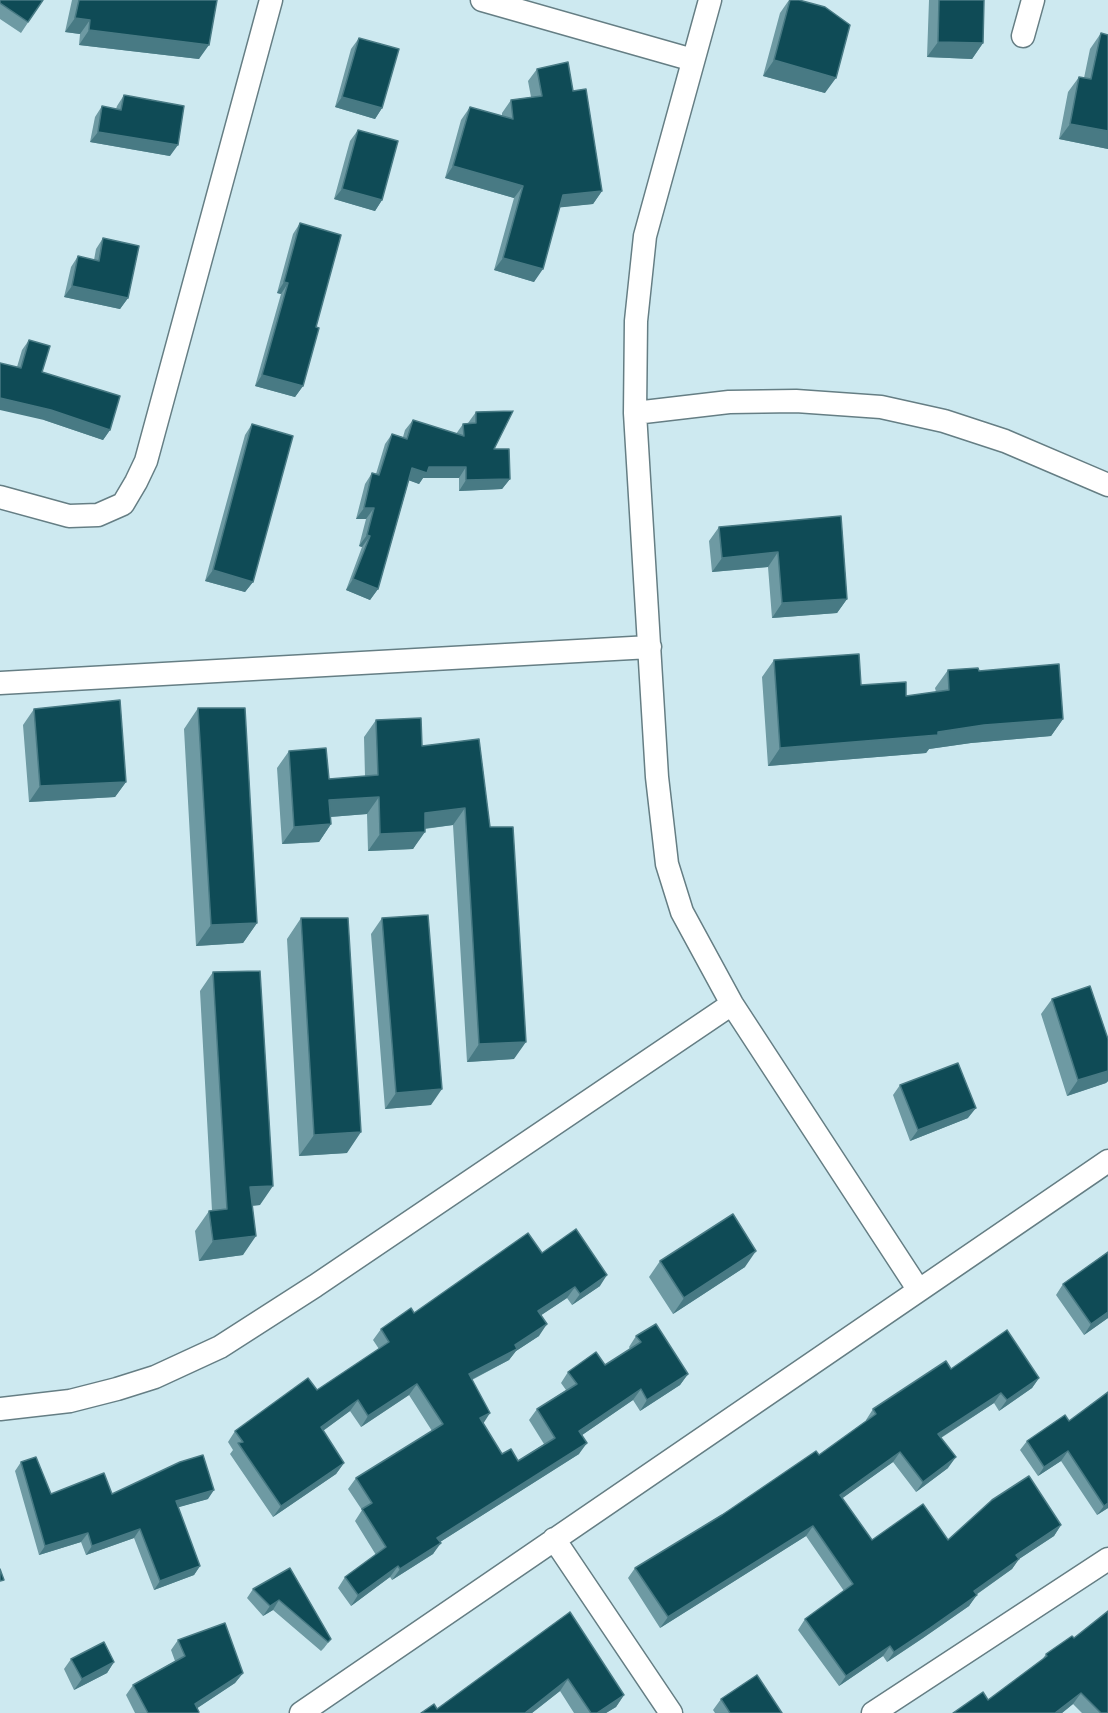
<!DOCTYPE html>
<html>
<head>
<meta charset="utf-8">
<style>
  body { margin:0 }
  canvas { display:block; background:#cde9f0 }
</style>
</head>
<body>
<canvas width="1108" height="1713"></canvas>
<script>
const ctx = document.querySelector('canvas').getContext('2d');
ctx.lineJoin = 'round';
const poly = rows => new Path2D(rows.map(r => 'M' + r).join(''));
function stroke(path, color, width, dash) { ctx.strokeStyle = color; ctx.lineWidth = width; ctx.lineCap = dash ? 'butt' : 'round'; ctx.setLineDash(dash || []); ctx.stroke(path); }
function paint(path, color) { ctx.fillStyle = color; ctx.fill(path, 'evenodd'); }
const street = poly([
  [482,0,693,60],
  [710,0,645,236,636,321,635,413,657,777,667,864,682,912,732,1004,918,1289],
  [1023,36,1033,0],
  [635,413,729,402,796,401,881,407,944,421,1005,441,1108,485],
  [0,497,69,516,98,515,123,504,136,482,146,461,271,0],
  [0,683,650,647],
  [0,1409,70,1401,117,1389,155,1377,220,1347,315,1286,732,1004],
  [554,1539,671,1713],
  [301,1713,1108,1161],
  [873,1713,1108,1559]
]);
stroke(street, '#657e84', 25);
stroke(street, '#fff', 22);
paint(poly([
  [0,0,43,0,21,33,0,19],
  [72,0,217,0,199,59,79,45,80,34,65,32],
  [789,0,799,0,825,93,763,76,780,13],
  [929,0,984,0,983,43,972,59,927,57],
  [1101,33,1108,35,1108,149,1059,139,1068,92,1079,77,1084,78,1090,49],
  [359,38,382,108,375,119,335,107,351,49],
  [537,69,573,91,602,191,593,204,560,207,534,282,494,270,514,198,445,178,461,120,470,107,502,116,502,113,511,100,531,97,528,81],
  [124,95,170,156,90,142,95,117,102,106,116,109,117,106],
  [358,130,382,200,375,211,334,199,350,141],
  [300,223,316,327,303,386,295,397,255,386,281,294,277,293,293,234],
  [103,238,128,298,120,309,64,297,71,267,78,256,94,260,96,249],
  [29,340,42,372,110,430,103,440,44,420,17,367,22,350],
  [476,412,494,449,510,479,502,489,459,491,459,478,423,478,419,484,409,480,378,589,370,600,346,590,362,547,359,546,366,519,356,519,365,484,372,473,376,474,385,444,392,434,403,437,405,430,413,420,456,434,463,424,468,423],
  [252,424,253,582,245,592,205,581,245,435],
  [841,516,847,599,837,613,772,618,768,567,712,572,709,541,719,527],
  [774,660,861,685,906,696,936,692,935,688,948,670,979,671,1063,719,1051,736,971,743,929,749,926,753,768,766,762,677],
  [198,708,257,923,243,943,196,946,184,729],
  [34,709,126,782,115,797,29,802,23,725],
  [376,720,422,746,479,739,514,1059,467,1062,453,825,425,829,413,849,368,851,367,814,330,817,331,824,319,842,282,844,277,768,289,751,329,779,365,776,364,737],
  [301,918,347,1153,299,1156,287,939],
  [382,918,431,1105,385,1109,371,934],
  [213,972,260,1205,252,1206,243,1255,199,1261,195,1231,209,1211,212,1211,200,991],
  [1052,999,1108,1039,1108,1081,1106,1083,1067,1096,1041,1014],
  [900,1085,968,1118,910,1141,893,1095],
  [1108,1252,1108,1318,1084,1335,1056,1295,1063,1284],
  [542,1253,600,1286,572,1305,567,1298,541,1315,539,1336,516,1351,509,1360,472,1380,483,1423,502,1454,518,1461,544,1444,529,1420,537,1409,566,1390,561,1383,568,1372,605,1365,630,1349,629,1347,636,1336,688,1374,680,1385,640,1411,633,1400,582,1435,579,1454,440,1542,433,1554,392,1580,390,1577,351,1606,338,1588,345,1577,376,1555,355,1521,362,1510,348,1489,356,1478,432,1431,409,1395,361,1427,350,1411,323,1431,344,1463,336,1474,273,1517,230,1454,233,1450,228,1442,235,1431,317,1390,379,1349,373,1340,381,1329],
  [660,1261,745,1267,673,1314,649,1277],
  [951,1369,1039,1378,1032,1388,999,1411,994,1403,941,1438,948,1468,916,1492,893,1462,842,1498,872,1540,948,1540,1061,1525,1054,1536,1019,1559,1012,1569,976,1595,969,1606,923,1638,887,1662,883,1656,839,1686,798,1630,805,1619,844,1591,806,1536,660,1628,628,1578,635,1568,819,1455,866,1421,866,1420,873,1409],
  [1069,1421,1108,1508,1097,1515,1061,1461,1038,1476,1020,1450,1027,1441],
  [21,1462,51,1494,112,1494,208,1499,178,1507,200,1566,194,1575,154,1590,134,1538,86,1555,81,1542,39,1555,15,1471],
  [290,1568,331,1639,324,1648,321,1651,273,1610,263,1616,247,1598,253,1589],
  [570,1612,624,1695,616,1707,606,1713,574,1713,560,1691,532,1713,421,1713,437,1709],
  [178,1640,243,1673,235,1683,197,1708,199,1713,135,1713,126,1695,133,1685,175,1661,171,1650],
  [1046,1654,1108,1713,1082,1713,1073,1704,1062,1713,953,1713,988,1700,1042,1660],
  [71,1659,114,1662,107,1673,74,1690,64,1669],
  [721,1699,782,1713,715,1713,713,1710]
]), '#6e9aa3');
paint(poly([
  [75,18,90,20,80,34,65,32],
  [89,30,209,45,199,59,79,45],
  [938,42,983,43,972,59,927,57],
  [774,60,836,78,825,93,763,76],
  [342,97,382,108,375,119,335,107],
  [1070,124,1108,131,1108,149,1059,139],
  [98,132,178,145,170,156,90,142],
  [453,166,523,186,514,198,445,178],
  [342,189,382,200,375,211,334,199],
  [602,191,593,204,555,208,563,195],
  [503,258,543,269,534,282,494,270],
  [284,282,288,283,281,294,277,293],
  [72,286,128,298,120,309,64,297],
  [262,375,303,386,295,397,255,386],
  [0,398,51,410,110,430,103,440,44,420,0,410],
  [429,467,466,467,459,478,423,478,419,484,405,479,412,468],
  [510,479,502,489,459,491,466,480],
  [364,508,374,508,366,519,356,519],
  [367,535,370,536,362,547,359,546],
  [778,552,768,567,712,572,722,558],
  [213,570,253,582,245,592,205,581],
  [353,579,378,589,370,600,346,590],
  [847,599,837,613,772,618,782,603],
  [1063,719,1051,736,971,743,929,749,926,753,768,766,780,748,938,732,984,725],
  [126,782,115,797,29,802,40,786],
  [379,797,367,814,317,818,329,800],
  [465,808,453,825,413,830,425,813],
  [331,824,319,842,282,844,294,827],
  [425,832,413,849,368,851,380,834],
  [257,923,243,943,196,946,211,925],
  [526,1042,514,1059,467,1062,479,1044],
  [1108,1071,1108,1081,1106,1083,1067,1096,1078,1080],
  [442,1089,431,1105,385,1109,396,1093],
  [976,1108,968,1118,910,1141,918,1130],
  [361,1132,347,1153,299,1156,314,1135],
  [273,1186,260,1205,236,1207,250,1187],
  [256,1236,243,1255,199,1261,213,1241],
  [756,1251,745,1267,673,1314,684,1298],
  [607,1275,600,1286,572,1305,580,1294],
  [575,1287,567,1298,531,1322,538,1311],
  [1108,1312,1108,1318,1084,1335,1091,1324],
  [547,1324,539,1336,516,1351,509,1360,461,1385,469,1374],
  [688,1374,680,1385,640,1411,647,1400],
  [1039,1378,1032,1388,999,1411,1007,1400],
  [417,1384,409,1395,361,1427,368,1416],
  [641,1389,633,1400,572,1442,579,1431],
  [1001,1393,994,1403,931,1444,938,1434],
  [358,1400,350,1411,313,1438,321,1427],
  [490,1413,483,1424,480,1418],
  [587,1443,579,1454,429,1549,437,1538],
  [1068,1451,1061,1461,1038,1476,1044,1467],
  [900,1452,893,1462,833,1505,840,1495],
  [956,1457,948,1468,916,1492,923,1482],
  [344,1463,336,1474,273,1517,281,1506],
  [214,1490,208,1499,169,1510,176,1501],
  [1108,1503,1108,1508,1097,1515,1104,1506],
  [1061,1525,1054,1536,1019,1559,1012,1569,967,1601,974,1591,1016,1555],
  [813,1526,806,1536,660,1628,668,1617],
  [140,1529,134,1538,86,1555,92,1546],
  [88,1533,81,1542,39,1555,45,1546],
  [441,1543,433,1554,392,1580,400,1569],
  [200,1566,194,1575,154,1590,160,1581],
  [398,1566,390,1577,351,1606,358,1595],
  [977,1595,969,1606,923,1638,887,1662,894,1652],
  [279,1600,273,1610,263,1616,270,1606],
  [890,1646,883,1656,839,1686,846,1676],
  [114,1662,107,1673,74,1690,82,1679],
  [243,1673,235,1683,190,1713,195,1704],
  [568,1679,560,1691,532,1713,525,1713],
  [1081,1693,1073,1704,1062,1713,1055,1713],
  [624,1695,616,1707,606,1713,597,1713]
]), '#487a84');
const building = poly([
  [0,0,43,0,28,22,0,3,0,0],
  [79,0,217,0,209,45,89,30,90,20,75,18,79,0],
  [790,0,799,0,825,7,850,25,836,78,774,60,790,0],
  [939,0,984,0,983,43,938,42,939,0],
  [1101,33,1108,35,1108,131,1070,124,1079,77,1091,79,1101,33],
  [359,38,399,49,382,108,342,97,359,38],
  [568,62,573,91,586,89,602,191,563,195,543,269,503,258,523,186,453,166,470,107,513,119,511,100,542,96,537,69,568,62],
  [124,95,184,106,178,145,98,132,102,106,121,110,124,95],
  [358,130,398,141,382,200,342,189,358,130],
  [300,223,341,235,316,327,319,328,303,386,262,375,288,283,284,282,300,223],
  [103,238,139,246,128,298,72,286,78,256,99,261,103,238],
  [29,340,50,346,42,372,120,396,110,430,51,410,0,398,0,363,21,368,29,340],
  [513,411,494,449,509,449,510,479,466,480,466,467,429,467,427,473,412,468,378,589,353,579,370,536,367,535,374,508,364,508,372,473,379,475,392,434,407,439,413,420,464,436,463,424,476,423,476,412,513,411],
  [252,424,293,436,253,582,213,570,252,424],
  [841,516,847,599,782,603,778,552,722,558,719,527,841,516],
  [859,654,861,685,906,682,906,696,949,690,948,670,978,668,979,671,1059,664,1063,719,984,725,938,732,938,735,780,748,774,660,859,654],
  [120,700,126,782,40,786,34,709,120,700],
  [198,708,245,708,257,923,211,925,198,708],
  [421,718,422,746,479,739,490,827,513,827,526,1042,479,1044,465,808,425,813,425,832,380,834,379,797,329,800,331,824,294,827,289,751,326,748,329,779,378,775,376,720,421,718],
  [428,915,442,1089,396,1093,382,918,428,915],
  [301,918,348,918,361,1132,314,1135,301,918],
  [260,971,273,1186,250,1187,256,1236,213,1241,209,1211,227,1209,213,972,260,971],
  [1090,986,1108,1039,1108,1071,1078,1080,1052,999,1090,986],
  [958,1063,976,1108,918,1130,900,1085,958,1063],
  [733,1214,756,1251,684,1298,660,1261,733,1214],
  [576,1229,607,1275,580,1294,575,1287,538,1311,547,1324,515,1345,517,1349,469,1374,490,1413,480,1418,502,1454,511,1449,518,1461,555,1438,537,1409,577,1384,568,1372,596,1352,605,1365,641,1342,636,1336,656,1324,688,1374,647,1400,641,1389,579,1431,587,1443,437,1538,441,1543,400,1569,398,1566,358,1595,345,1577,386,1547,362,1509,372,1503,356,1478,443,1424,417,1384,368,1416,358,1400,321,1427,344,1463,281,1506,238,1443,243,1442,235,1431,308,1378,317,1390,389,1342,381,1329,411,1308,414,1313,528,1233,542,1253,576,1229],
  [1108,1252,1108,1312,1091,1324,1063,1284,1108,1252],
  [1007,1330,1039,1378,1007,1400,1001,1393,938,1434,956,1457,923,1482,900,1452,840,1495,872,1540,923,1504,948,1540,992,1500,1029,1476,1061,1525,1016,1555,1019,1559,974,1591,977,1595,930,1628,894,1652,890,1646,846,1676,805,1619,853,1584,813,1526,668,1617,635,1568,722,1515,816,1451,819,1455,876,1414,873,1409,946,1361,951,1369,1007,1330],
  [1108,1392,1108,1503,1104,1506,1068,1451,1044,1467,1027,1441,1065,1415,1069,1421,1108,1392],
  [203,1455,214,1490,176,1501,200,1566,160,1581,140,1529,92,1546,88,1533,45,1546,21,1462,36,1457,51,1494,104,1473,112,1494,180,1462,203,1455],
  [290,1568,331,1639,328,1642,279,1600,270,1606,253,1589,290,1568],
  [0,1569,4,1580,0,1581,0,1569],
  [1108,1611,1108,1713,1101,1713,1081,1693,1055,1713,953,1713,983,1692,988,1700,1047,1656,1046,1654,1072,1636,1074,1638,1108,1611],
  [570,1612,624,1695,597,1713,591,1713,568,1679,525,1713,421,1713,434,1704,437,1709,570,1612],
  [225,1623,243,1673,195,1704,199,1712,198,1713,148,1713,133,1685,185,1656,178,1640,225,1623],
  [104,1642,114,1662,82,1679,71,1659,104,1642],
  [757,1675,782,1713,730,1713,721,1699,757,1675]
]);
paint(building, '#0f4b56');
stroke(building, '#487a84', 1.5);
</script>
</body>
</html>
